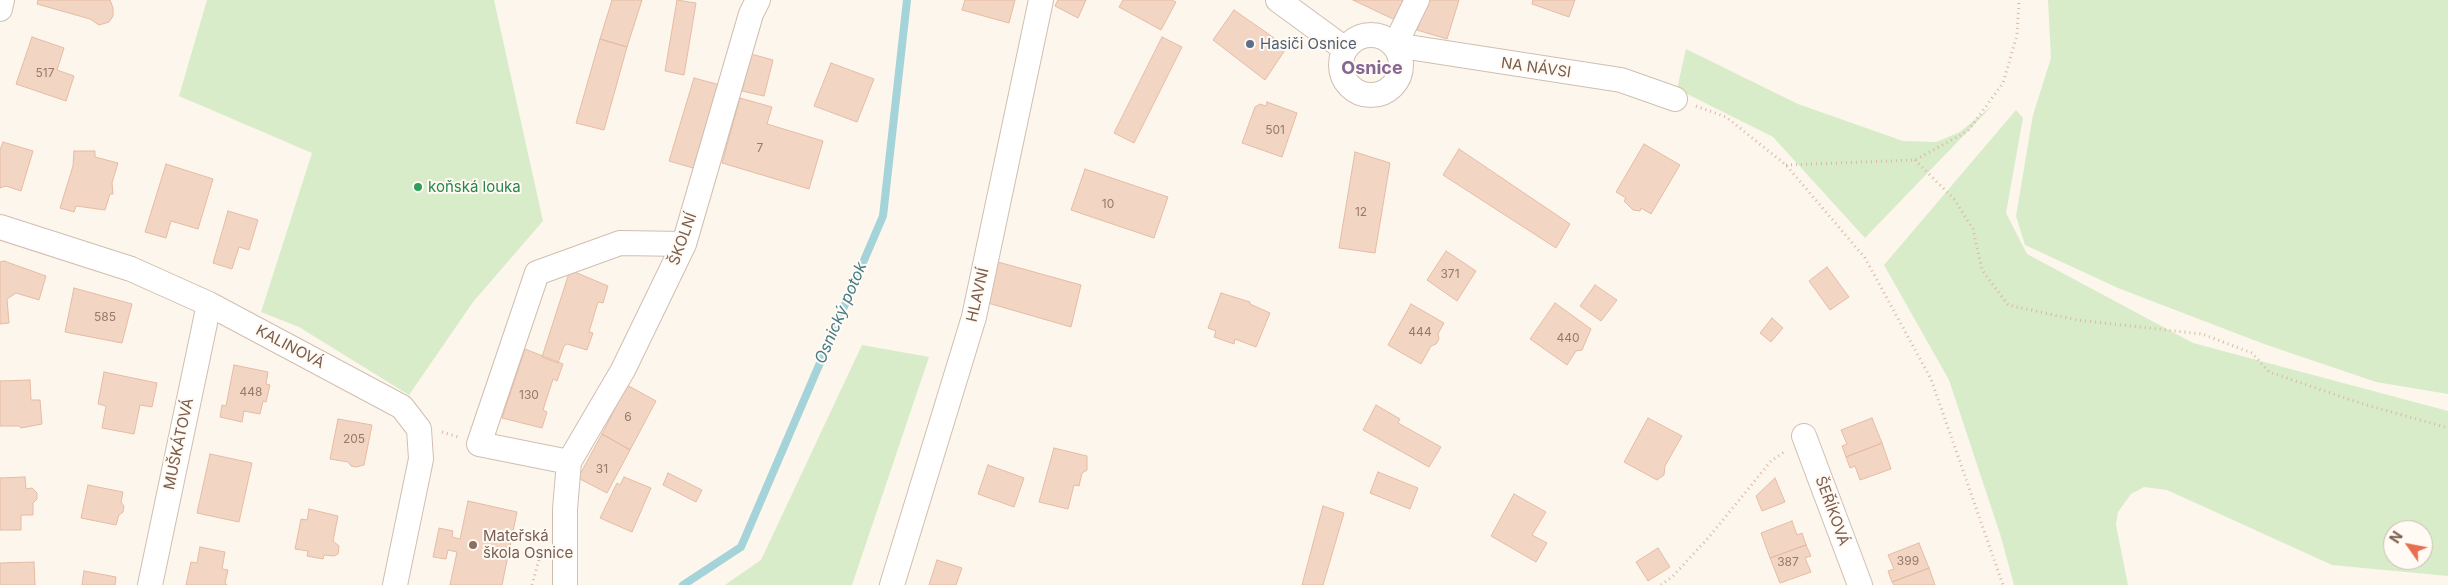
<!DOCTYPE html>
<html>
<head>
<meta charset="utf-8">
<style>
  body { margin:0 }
  #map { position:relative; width:2448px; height:585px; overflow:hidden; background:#fdf6ec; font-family:Inter,sans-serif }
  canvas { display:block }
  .north { position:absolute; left:2383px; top:520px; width:50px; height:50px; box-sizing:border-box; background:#fffaf3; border:1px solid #cabbb1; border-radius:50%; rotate:303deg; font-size:14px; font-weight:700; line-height:20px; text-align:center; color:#7a5c4d }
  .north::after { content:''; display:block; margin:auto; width:18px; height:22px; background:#e76f51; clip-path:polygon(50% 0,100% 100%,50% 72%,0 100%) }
</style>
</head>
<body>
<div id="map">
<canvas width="2448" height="585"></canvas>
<div class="north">N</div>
</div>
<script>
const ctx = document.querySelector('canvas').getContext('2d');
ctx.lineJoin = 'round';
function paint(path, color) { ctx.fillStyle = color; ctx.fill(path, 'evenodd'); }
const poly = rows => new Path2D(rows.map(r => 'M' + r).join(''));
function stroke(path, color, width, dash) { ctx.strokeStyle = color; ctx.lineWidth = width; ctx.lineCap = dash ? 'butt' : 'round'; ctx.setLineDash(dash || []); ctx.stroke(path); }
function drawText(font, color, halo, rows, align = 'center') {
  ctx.font = font + ' Inter,sans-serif'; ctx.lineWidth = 4; ctx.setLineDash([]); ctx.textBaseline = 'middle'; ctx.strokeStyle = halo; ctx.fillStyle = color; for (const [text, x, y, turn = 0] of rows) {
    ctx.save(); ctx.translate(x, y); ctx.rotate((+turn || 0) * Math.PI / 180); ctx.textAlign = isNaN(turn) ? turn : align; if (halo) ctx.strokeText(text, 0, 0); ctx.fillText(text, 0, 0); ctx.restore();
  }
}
paint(poly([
  [207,0,494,0,543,221,473,302,409,395,299,327,261,312,312,153,179,96],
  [2048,0,2448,0,2448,394,2376,382,2264,344,2118,288,2025,245,2016,216,2033,115,2051,58],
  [1686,49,1798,104,1903,141,1936,142,1960,132,1993,105,1865,238,1773,137,1677,89],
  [2016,110,2023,118,2006,213,2027,254,2193,343,2448,411,2448,576,2332,565,2167,490,2144,487,2131,494,2118,512,2116,525,2128,585,2014,585,2001,537,1949,380,1884,265],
  [2393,530,2423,530,2423,560,2393,560],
  [862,345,929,357,852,585,725,585,761,560]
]), '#d8ecc9');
stroke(poly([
  [683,585,741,547,883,216,907,0]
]), '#a5d3da', 8);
const building = poly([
  [38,0,110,0,113,8,113,16,109,22,99,25,90,19,37,4,38,0],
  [612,0,642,0,627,47,600,39,612,0],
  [677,0,696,3,684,75,665,71,677,0],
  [965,0,1015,0,1009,23,962,10,965,0],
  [1058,0,1086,0,1078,18,1055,6,1058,0],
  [1123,0,1172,0,1176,2,1161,30,1119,7,1123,0],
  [1353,0,1403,0,1395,20,1353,0],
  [1427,0,1459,0,1447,39,1417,30,1427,0],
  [1533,0,1575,0,1569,17,1532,4,1533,0],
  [1234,10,1287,47,1265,80,1213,40,1234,10],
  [32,37,64,48,57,70,74,76,66,101,16,84,32,37],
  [1162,37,1182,47,1134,143,1114,133,1162,37],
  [600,39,627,47,604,130,576,123,600,39],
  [751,54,773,60,764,96,742,91,751,54],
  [831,63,874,79,857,122,814,106,831,63],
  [694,78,724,86,700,170,669,161,694,78],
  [740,98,772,107,767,124,823,141,809,189,722,163,740,98],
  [1267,102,1297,113,1282,157,1242,143,1255,107,1260,104,1266,106,1267,102],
  [3,142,33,151,21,191,6,186,0,188,0,150,3,142],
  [1644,144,1680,165,1651,214,1641,208,1640,211,1633,210,1624,201,1626,198,1616,192,1644,144],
  [1459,149,1570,224,1556,248,1443,175,1459,149],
  [74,151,95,151,95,157,118,163,112,183,113,194,110,194,105,210,76,206,74,212,60,208,73,166,74,151],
  [1355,152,1390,163,1375,253,1339,248,1355,152],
  [166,164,213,179,198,229,171,221,166,238,145,232,166,164],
  [1085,169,1168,197,1154,238,1071,210,1085,169],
  [228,211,258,220,249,250,239,247,232,269,213,263,228,211],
  [1446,251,1476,271,1457,301,1427,280,1446,251],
  [4,261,46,276,39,300,16,293,7,299,9,323,0,324,0,262,4,261],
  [998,262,1081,285,1071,327,988,303,998,262],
  [1827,267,1849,297,1830,310,1809,281,1827,267],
  [570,270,608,286,603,303,598,302,589,332,593,333,587,350,567,344,564,346,558,363,542,357,570,270],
  [1595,285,1617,300,1601,321,1580,306,1595,285],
  [74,288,132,304,122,343,65,332,74,288],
  [1221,293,1250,302,1250,304,1270,313,1256,347,1235,339,1234,344,1214,337,1216,331,1208,328,1221,293],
  [1555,303,1591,329,1582,350,1576,351,1567,365,1530,339,1555,303],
  [1411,304,1444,323,1438,334,1439,339,1436,344,1431,346,1421,364,1388,345,1411,304],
  [1772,318,1783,328,1771,342,1760,333,1772,318],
  [525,349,563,364,557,381,553,379,543,410,547,412,542,428,502,418,525,349],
  [234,365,268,372,266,384,270,385,266,402,263,401,260,414,244,411,242,422,220,417,222,405,226,406,234,365],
  [104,372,157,383,152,407,140,405,134,434,102,428,106,406,98,404,104,372],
  [30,380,31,400,40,400,42,424,21,428,19,426,0,426,0,381,30,380],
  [627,385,656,401,630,450,602,434,627,385],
  [1376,405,1400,419,1398,423,1441,447,1429,467,1363,430,1376,405],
  [1648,418,1682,436,1665,466,1664,475,1657,480,1624,462,1648,418],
  [1872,418,1882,443,1846,457,1842,446,1847,444,1841,430,1872,418],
  [338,419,372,425,364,465,356,467,351,466,348,462,330,459,338,419],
  [602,434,630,450,607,493,578,478,602,434],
  [1882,443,1891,469,1860,480,1855,466,1850,468,1846,457,1882,443],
  [1054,448,1087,456,1087,470,1082,473,1079,486,1074,485,1068,509,1039,502,1054,448],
  [210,454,252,463,239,522,197,513,210,454],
  [988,465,1024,478,1014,507,978,494,988,465],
  [1378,472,1418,488,1410,509,1370,493,1378,472],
  [668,473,702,490,696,502,663,485,668,473],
  [25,477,26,489,32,488,37,493,37,499,33,503,33,515,21,515,21,530,0,530,0,478,25,477],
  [624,477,651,488,632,532,600,518,617,483,620,485,624,477],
  [1775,478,1785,502,1762,511,1756,496,1775,478],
  [88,485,123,492,121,502,124,506,123,512,119,515,116,525,81,518,88,485],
  [1514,494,1546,512,1532,535,1547,543,1536,562,1491,536,1514,494],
  [468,501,517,512,502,585,450,585,457,552,448,550,446,559,433,557,439,528,453,531,452,537,460,539,468,501],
  [1323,506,1344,513,1323,585,1302,585,1323,506],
  [309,509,338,516,333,541,339,546,338,554,334,556,324,555,323,559,307,556,308,551,295,549,301,519,307,520,309,509],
  [1792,521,1797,535,1802,533,1806,545,1770,558,1761,533,1792,521],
  [1919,543,1929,568,1892,582,1888,571,1894,569,1888,555,1919,543],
  [1806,545,1811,556,1805,558,1811,572,1780,583,1770,558,1806,545],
  [200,547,225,552,222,569,228,570,225,583,227,585,186,585,191,562,197,563,200,547],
  [1658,548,1670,567,1648,581,1636,562,1658,548],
  [937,560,962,568,956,585,929,585,937,560],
  [34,562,35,585,0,585,0,563,34,562],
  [1929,568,1935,585,1894,585,1892,582,1929,568],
  [84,571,116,577,115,585,82,585,84,571]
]);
paint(building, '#f3d5c3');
stroke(building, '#e6bba3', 1);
const minor = poly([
  [1278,0,1345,49],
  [0,9,2,0],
  '1341 65a30 30 0 1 1 60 0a30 30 0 1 1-60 0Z',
  [1395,45,1621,80,1675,99],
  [1395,45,1417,0],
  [0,227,131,269,209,304,402,407,419,429,421,459,395,585],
  [684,244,620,243,537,273,479,444,569,462,623,370,684,244,751,14,758,0],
  [1804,436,1860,585],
  [150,585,209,304],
  [565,585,565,509,569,462],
  [892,585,974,317,1041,0]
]);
stroke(minor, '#d1beb0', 26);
stroke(poly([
  [1696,106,1726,117,1786,165,1865,258,1931,379,2003,585],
  [1915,160,1954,199,1973,229,1982,270,2008,305,2077,320,2202,334,2252,353,2269,372,2360,403,2448,428],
  [1786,165,1915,160,1968,131,2003,83,2017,35,2019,0],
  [442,432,458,437],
  [532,585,539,559],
  [1661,585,1673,576,1709,537,1771,461,1784,452]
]), '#d9b8a5', 3, [1, 4]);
stroke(minor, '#fff', 24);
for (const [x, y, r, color] of [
  [1250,44,5,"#5c6f8a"],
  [418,187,5,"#2e9e5b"],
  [473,545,5,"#8d6e63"]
]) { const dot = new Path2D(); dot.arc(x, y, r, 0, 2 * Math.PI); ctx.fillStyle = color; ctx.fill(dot); stroke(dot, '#fffaf3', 2); }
drawText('12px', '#987a6a', null, [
  ["517",45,73],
  ["501",1275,130],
  ["7",760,148],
  ["10",1108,204],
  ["12",1361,212],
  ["371",1450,274],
  ["585",105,317],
  ["444",1420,332],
  ["440",1568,338],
  ["448",251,392],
  ["130",529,395],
  ["6",628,417],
  ["205",354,439],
  ["31",602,469],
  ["399",1908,561],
  ["387",1788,562]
]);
drawText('15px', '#4e5e75', '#fffaf3', [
  ["Hasiči Osnice",1260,44]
], 'left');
drawText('15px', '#7a5c4d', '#fffaf3', [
  ["NA NÁVSI",1536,68,8],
  ["ŠKOLNÍ",683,239,-70],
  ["HLAVNÍ",978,295,-77],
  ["KALINOVÁ",290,347,28],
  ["MUŠKÁTOVÁ",179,444,-78],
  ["ŠEŘÍKOVÁ",1832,511,70]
]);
drawText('15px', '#27864d', '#fffaf3', [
  ["koňská louka",428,187]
], 'left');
drawText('15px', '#785e54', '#fffaf3', [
  ["Mateřská",483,536],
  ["škola Osnice",483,553]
], 'left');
drawText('italic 16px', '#437c86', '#fffaf3', [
  ["Osnický potok",841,313,-67]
]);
drawText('bold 18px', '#846695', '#fffaf3', [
  ["Osnice",1372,69]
]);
</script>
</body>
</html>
